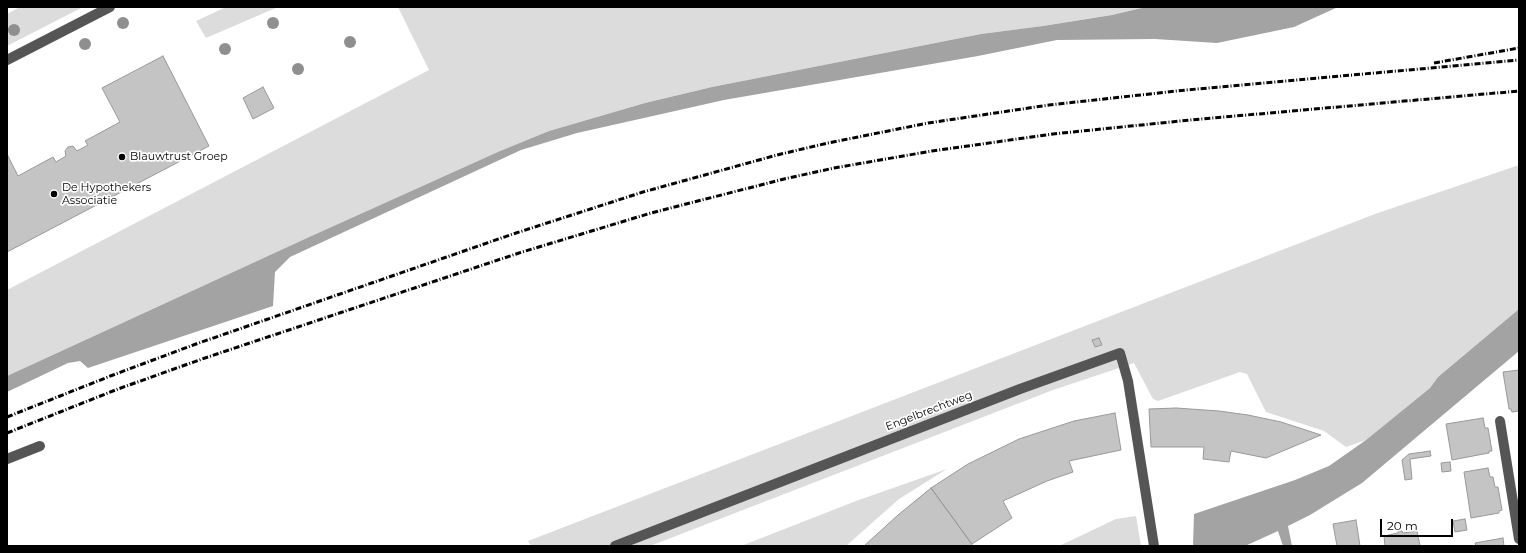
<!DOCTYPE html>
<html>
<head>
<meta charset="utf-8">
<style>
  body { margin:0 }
  #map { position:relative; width:1526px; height:553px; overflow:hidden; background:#fff; font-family:Montserrat,sans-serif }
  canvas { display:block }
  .frame { position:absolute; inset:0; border:8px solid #000; pointer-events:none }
  .scale { position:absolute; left:1380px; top:519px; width:73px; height:18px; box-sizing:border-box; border:2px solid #000; border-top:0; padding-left:5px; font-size:12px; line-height:14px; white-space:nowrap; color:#000; -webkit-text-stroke:3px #fff; paint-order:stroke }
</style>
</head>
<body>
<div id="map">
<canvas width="1526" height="553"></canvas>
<div class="frame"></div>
<div class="scale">20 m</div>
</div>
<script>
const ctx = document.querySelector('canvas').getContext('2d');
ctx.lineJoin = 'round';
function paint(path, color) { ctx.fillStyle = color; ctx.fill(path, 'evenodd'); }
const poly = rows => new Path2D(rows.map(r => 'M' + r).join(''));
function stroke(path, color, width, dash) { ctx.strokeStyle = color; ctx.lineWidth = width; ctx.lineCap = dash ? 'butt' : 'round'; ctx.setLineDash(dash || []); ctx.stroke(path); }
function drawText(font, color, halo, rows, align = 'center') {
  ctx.font = font + ' Montserrat,sans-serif'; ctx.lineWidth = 3.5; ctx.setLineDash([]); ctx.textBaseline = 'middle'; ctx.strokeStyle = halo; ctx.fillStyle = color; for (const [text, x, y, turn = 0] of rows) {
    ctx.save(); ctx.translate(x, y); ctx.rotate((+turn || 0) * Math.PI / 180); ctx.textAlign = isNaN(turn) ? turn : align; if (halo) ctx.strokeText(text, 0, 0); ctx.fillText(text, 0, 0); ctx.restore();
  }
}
paint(poly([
  [20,7,83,7,7,46,7,14],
  [226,7,278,7,206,38,196,21],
  [398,7,1146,7,1112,15,1043,26,981,34,712,87,645,103,549,131,500,151,307,238,7,376,7,290,429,70],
  [1519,165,1519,309,1438,377,1430,388,1366,440,1346,447,1324,431,1266,412,1247,374,1240,372,1158,401,1153,399,1134,363,1053,390,650,546,531,546,528,541,1375,214],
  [947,469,899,499,846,546,741,546,856,501],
  [1136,516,1141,546,1059,546,1116,519]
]), '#dcdcdc');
paint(poly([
  [1146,7,1338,7,1294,27,1217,43,1155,39,1057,40,978,56,724,100,577,133,521,150,290,257,275,272,273,306,88,368,80,361,68,363,7,392,7,376,307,238,500,151,549,131,645,103,712,87,981,34,1043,26,1112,15],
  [1519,309,1519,351,1362,483,1310,515,1288,526,1292,546,1283,546,1278,531,1245,546,1193,546,1194,514,1295,480,1329,466,1366,440,1430,388,1438,377]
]), '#a3a3a3');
const building = poly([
  [163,56,209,146,7,252,7,154,18,176,53,157,56,162,66,156,65,151,68,147,73,146,77,151,88,145,85,141,120,122,102,88,163,56],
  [263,87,274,108,253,119,243,98,263,87],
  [1099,338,1102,345,1095,347,1092,340,1099,338],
  [1519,370,1519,411,1512,412,1511,409,1509,409,1503,372,1519,370],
  [1176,408,1219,411,1248,415,1281,422,1321,435,1266,458,1231,451,1229,462,1203,459,1204,447,1151,447,1149,409,1176,408],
  [1115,413,1121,450,1069,461,1073,472,1047,481,1003,501,1012,518,972,544,931,488,968,464,1019,439,1074,421,1115,413],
  [1483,418,1485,428,1488,428,1492,451,1489,451,1489,453,1452,460,1446,424,1483,418],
  [1430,451,1431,456,1410,459,1412,479,1405,480,1402,460,1409,454,1430,451],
  [1450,462,1451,471,1442,472,1441,463,1450,462],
  [1488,468,1490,477,1493,477,1495,487,1498,487,1502,510,1499,511,1499,513,1471,518,1464,472,1488,468],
  [931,488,973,546,864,546,898,515,931,488],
  [1465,519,1467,530,1455,532,1453,521,1465,519],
  [1356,520,1360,546,1337,546,1333,524,1356,520],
  [1398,531,1402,531,1403,533,1417,531,1420,546,1385,546,1384,536,1398,533,1398,531],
  [1503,538,1504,546,1476,546,1475,543,1503,538]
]);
paint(building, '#c4c4c4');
stroke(building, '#999', 1);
stroke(poly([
  [7,60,110,7],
  [1500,421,1519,539],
  [7,459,40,446],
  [615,546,1020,389,1120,353,1128,381,1154,546]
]), '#555', 10);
stroke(poly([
  [1434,63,1519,48],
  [7,417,113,375,196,344,510,235,643,192,777,155,828,143,928,123,1049,105,1186,90,1519,60],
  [7,433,118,389,202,359,519,253,651,213,784,179,834,168,932,151,1053,134,1190,120,1519,91]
]), '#000', 3, [6, 2, 1, 2]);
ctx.fillStyle = '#8f8f8f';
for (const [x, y] of [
  [123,23],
  [273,23],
  [14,30],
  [350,42],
  [85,44],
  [225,49],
  [298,69]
]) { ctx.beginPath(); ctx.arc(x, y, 6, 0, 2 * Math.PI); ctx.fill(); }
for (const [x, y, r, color] of [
  [122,157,4,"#000"],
  [54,194,4,"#000"]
]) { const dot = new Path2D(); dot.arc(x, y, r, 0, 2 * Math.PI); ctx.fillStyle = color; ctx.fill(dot); stroke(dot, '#fff', 1.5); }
drawText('11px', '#000', '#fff', [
  ["Blauwtrust Groep",130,157],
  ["De Hypothekers",62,188],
  ["Associatie",62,201]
], 'left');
drawText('11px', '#000', '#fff', [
  ["Engelbrechtweg",929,411,-21]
]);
</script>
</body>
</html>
